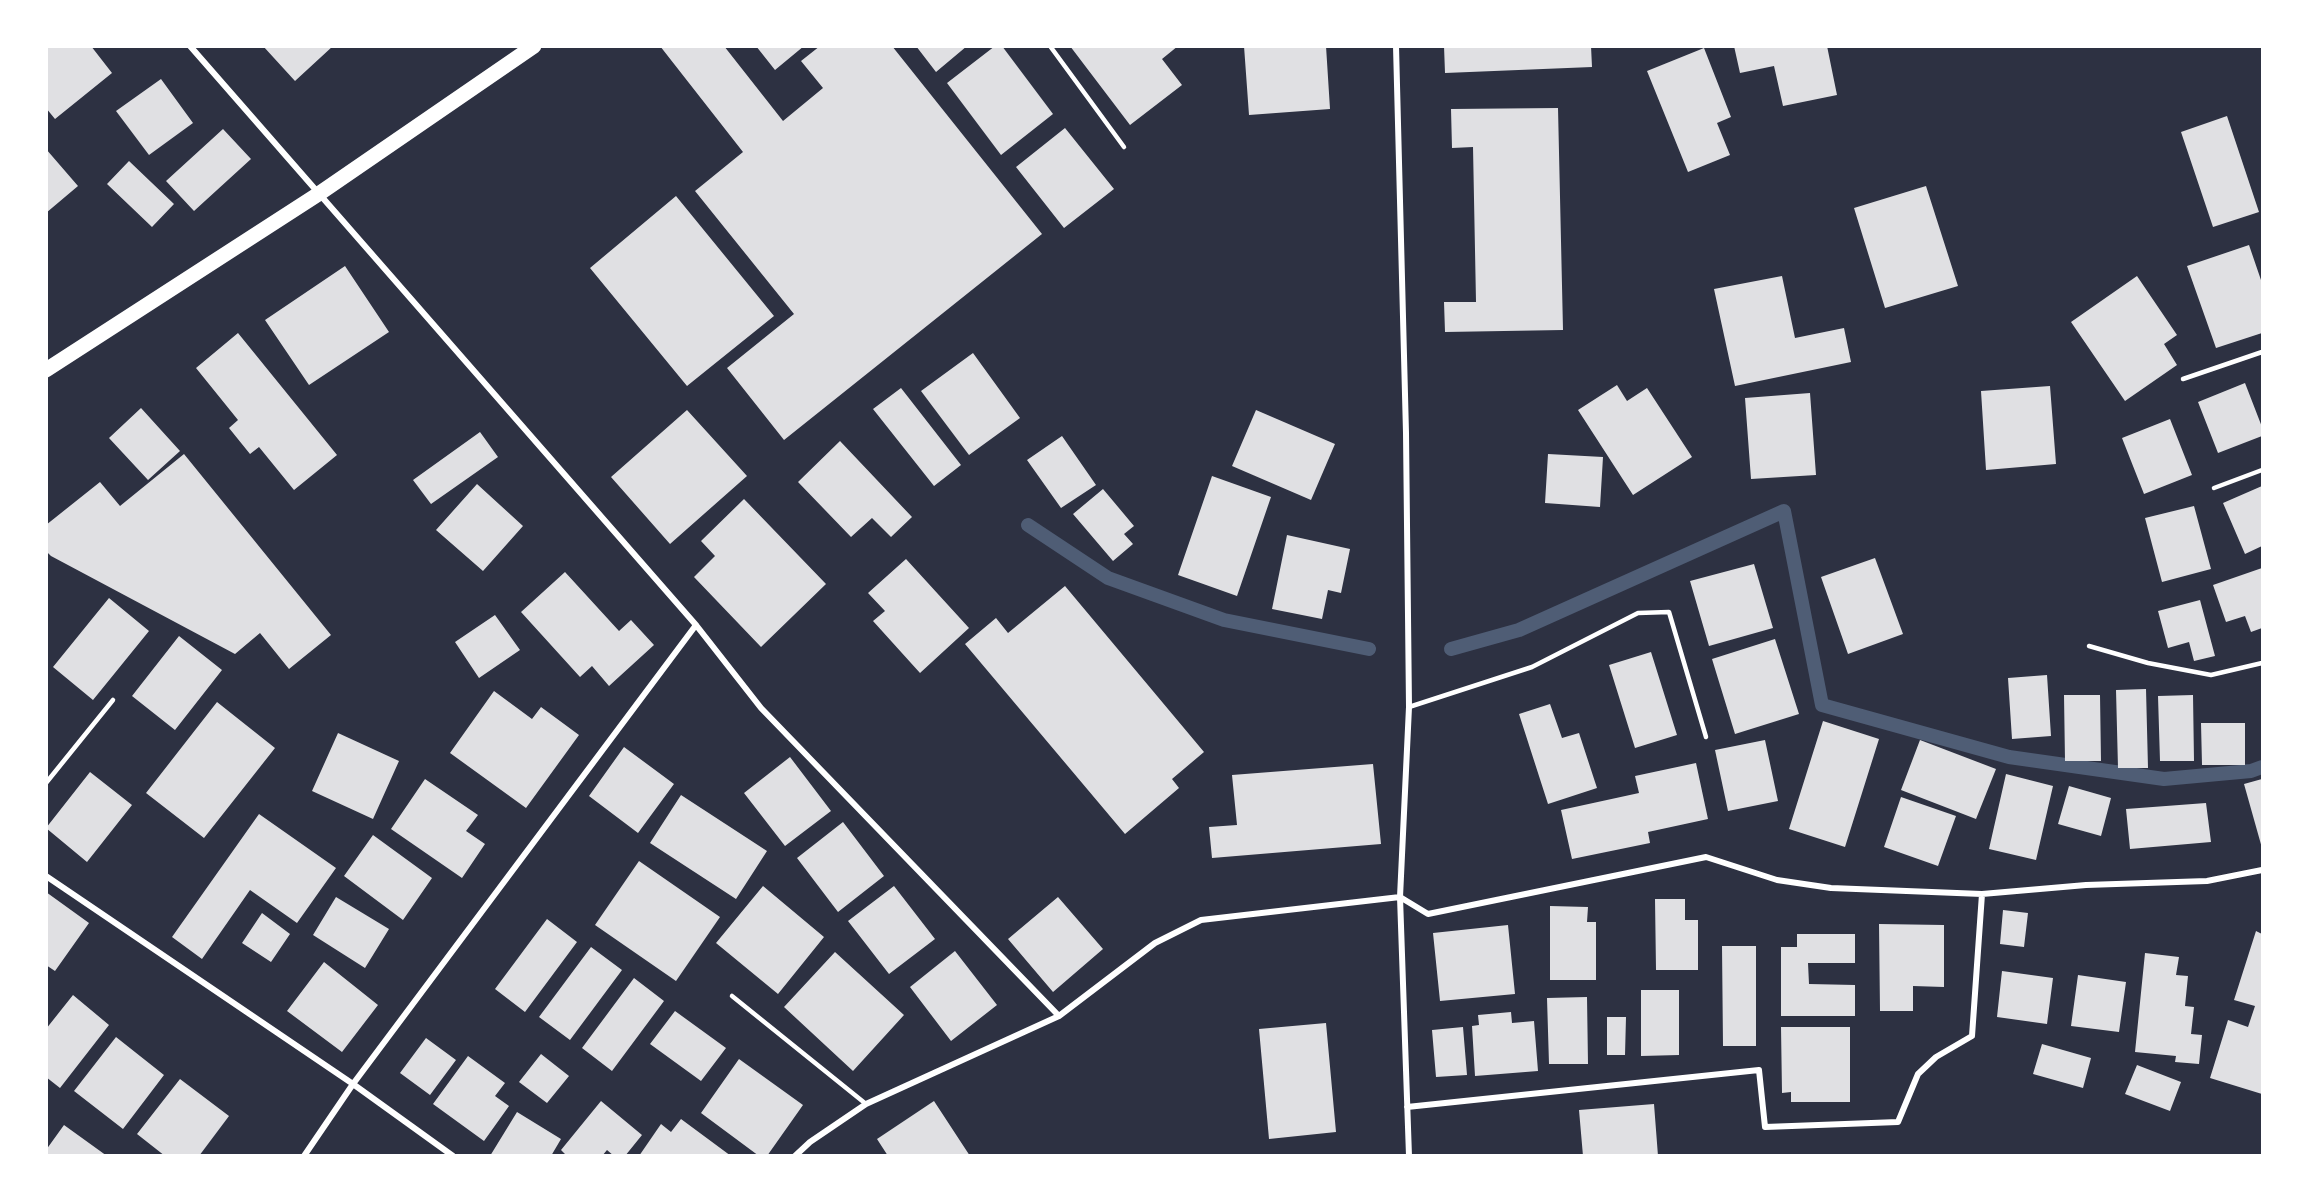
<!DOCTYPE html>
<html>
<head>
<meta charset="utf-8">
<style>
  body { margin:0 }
  #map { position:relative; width:2309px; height:1202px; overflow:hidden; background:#2d3142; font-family:"DM Sans",sans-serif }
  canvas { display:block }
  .frame { position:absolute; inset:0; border:48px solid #fff; pointer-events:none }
</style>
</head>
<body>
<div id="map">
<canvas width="2309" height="1202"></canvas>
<div class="frame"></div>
</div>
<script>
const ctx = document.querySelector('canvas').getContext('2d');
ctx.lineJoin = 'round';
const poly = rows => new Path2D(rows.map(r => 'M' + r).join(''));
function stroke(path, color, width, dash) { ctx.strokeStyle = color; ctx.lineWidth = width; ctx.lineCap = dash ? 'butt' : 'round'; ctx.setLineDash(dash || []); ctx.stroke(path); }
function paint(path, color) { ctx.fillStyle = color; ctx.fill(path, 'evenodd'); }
stroke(poly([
  [1028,525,1108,578,1224,620,1369,649],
  [1451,649,1519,630,1784,511,1822,705,2009,757,2164,779,2251,771,2262,767]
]), '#4f5d75', 14);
paint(poly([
  [46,46,91,46,112,73,55,119,46,108],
  [263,46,333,46,295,81],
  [660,46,724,46,783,121,823,88,801,61,820,46,892,46,1042,234,784,440,727,368,794,314,695,191,743,152],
  [756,46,804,46,775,70],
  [916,46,967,46,936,72],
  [995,46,1002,46,1053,114,1001,155,947,83],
  [1070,46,1178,46,1162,59,1182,85,1130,125],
  [1244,46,1326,46,1330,109,1249,115],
  [1444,46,1591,46,1592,67,1445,73],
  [1734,46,1827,46,1837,95,1783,106,1774,66,1740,73],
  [1704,48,1731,117,1717,123,1730,155,1688,172,1647,71],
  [161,79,193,123,149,155,116,111],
  [1558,108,1563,330,1445,332,1444,302,1476,302,1473,147,1452,148,1451,109],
  [2227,116,2259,212,2213,227,2181,132],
  [1065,128,1114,189,1064,228,1016,167],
  [223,129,251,159,194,211,166,181],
  [46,149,78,186,46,213],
  [129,161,174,204,152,227,107,184],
  [1926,186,1958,286,1885,308,1854,208],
  [676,196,774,316,687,386,590,268],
  [2249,245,2262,283,2262,333,2216,348,2187,266],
  [345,266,389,332,309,385,265,320],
  [1782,276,1795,338,1844,328,1851,362,1735,386,1714,289],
  [2137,276,2177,335,2164,344,2177,365,2125,401,2071,322],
  [238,333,337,455,294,490,259,447,250,454,229,428,238,420,196,368],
  [973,353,1020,418,969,455,921,391],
  [2245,383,2262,427,2262,436,2218,453,2198,402],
  [1617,385,1627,401,1647,388,1692,457,1633,495,1578,410],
  [2050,386,2056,464,1986,470,1981,391],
  [901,388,961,465,934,486,873,409],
  [1810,393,1816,475,1751,479,1745,398],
  [141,408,180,451,148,480,109,438],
  [687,410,747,476,670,544,611,477],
  [1256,410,1335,444,1311,500,1232,466],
  [2170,419,2192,475,2144,494,2122,438],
  [480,432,498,457,431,504,413,480],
  [1062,436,1096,485,1061,508,1027,460],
  [840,441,912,517,891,537,872,518,851,537,798,482],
  [184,454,331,635,289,669,260,633,235,654,51,556,46,551,46,525,100,482,120,506],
  [1548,454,1603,457,1600,507,1545,503],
  [1212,476,1271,497,1237,596,1178,575],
  [477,484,523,526,483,571,436,530],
  [2262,486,2262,546,2245,554,2223,503],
  [1103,489,1134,526,1124,534,1133,544,1113,561,1073,514],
  [744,499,826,584,761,647,694,577,715,556,701,541],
  [2194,506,2211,569,2162,582,2145,518],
  [1287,535,1350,549,1341,593,1328,590,1322,619,1272,609],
  [1875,558,1903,634,1848,654,1821,577],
  [906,559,969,628,920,673,873,621,885,611,868,593],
  [1754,564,1773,628,1709,646,1690,581],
  [2262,568,2262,628,2251,632,2245,616,2226,622,2213,585],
  [565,572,619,631,631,620,654,645,609,686,592,666,580,677,521,612],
  [1065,586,1204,752,1172,779,1179,788,1125,834,965,644,996,618,1008,633],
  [109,598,149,631,93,700,53,667],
  [2200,600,2215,656,2194,661,2189,642,2168,648,2158,611],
  [495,615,520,650,479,678,455,642],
  [179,636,222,670,175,730,132,696],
  [1775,639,1799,714,1735,734,1712,659],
  [1651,652,1677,735,1635,748,1609,665],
  [2047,675,2051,736,2012,739,2008,678],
  [2146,689,2148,768,2118,768,2116,690],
  [494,691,532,719,541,707,579,735,526,808,450,753],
  [2064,695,2100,695,2101,761,2065,761],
  [2193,695,2194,761,2160,761,2158,696],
  [217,702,275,748,204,838,146,793],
  [1550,704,1562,738,1579,733,1597,788,1548,804,1519,714],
  [1823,721,1879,739,1845,847,1789,829],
  [2201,723,2245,723,2245,765,2202,765],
  [338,733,399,761,373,819,312,791],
  [1765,740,1778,801,1728,811,1715,750],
  [1920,740,1996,769,1976,819,1901,790],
  [624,747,674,784,638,833,589,796],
  [790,757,831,811,785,846,744,793],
  [1696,763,1708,819,1648,832,1650,843,1572,859,1561,810,1639,793,1635,776],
  [1373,764,1381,844,1212,858,1209,827,1237,825,1232,775],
  [90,772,132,805,87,862,46,828],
  [2006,774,2053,786,2036,860,1989,849],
  [425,779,478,815,466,831,485,844,462,878,391,829],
  [2262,779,2262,848,2244,784],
  [2069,786,2111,798,2101,836,2058,824],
  [681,795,767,851,736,899,650,843],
  [1901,797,1956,816,1938,866,1884,847],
  [2206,803,2211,842,2130,849,2126,809],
  [259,814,336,868,297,923,250,890,202,959,172,937],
  [843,822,884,876,838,912,797,858],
  [373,835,432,878,403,920,344,876],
  [639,861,720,917,676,981,595,925],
  [763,886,824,937,778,994,716,943],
  [894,886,935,939,889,974,848,921],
  [46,892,89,923,55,971,46,965],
  [336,897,389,929,365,968,313,935],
  [1058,897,1103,949,1053,992,1008,939],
  [1655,899,1685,899,1685,920,1698,920,1698,970,1656,970],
  [1550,906,1588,907,1587,922,1596,922,1596,980,1550,980],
  [2003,910,2028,913,2024,947,2000,944],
  [262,913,290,934,271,962,242,943],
  [547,919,577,942,525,1012,495,989],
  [1879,924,1944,925,1944,987,1913,986,1913,1011,1880,1011],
  [1508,925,1515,994,1440,1001,1433,933],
  [2256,931,2262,934,2262,1094,2210,1078,2228,1020,2248,1027,2255,1006,2234,1000],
  [1797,934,1855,934,1855,963,1808,963,1809,984,1855,985,1855,1016,1781,1016,1781,947,1797,947],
  [1722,946,1756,946,1756,1046,1723,1046],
  [591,947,622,970,570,1040,539,1017],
  [955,951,997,1005,951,1041,910,987],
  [835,952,904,1015,853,1071,784,1007],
  [2145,953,2179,957,2176,975,2188,976,2185,1006,2194,1007,2191,1034,2202,1035,2199,1064,2175,1062,2176,1056,2135,1052],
  [324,962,378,1005,342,1052,287,1011],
  [2002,971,2053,978,2047,1024,1997,1017],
  [2078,975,2126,982,2119,1032,2071,1026],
  [634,978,664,1001,612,1071,582,1048],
  [1641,990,1679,990,1679,1055,1641,1056],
  [73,995,109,1025,60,1088,46,1077,46,1029],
  [1587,997,1588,1064,1549,1064,1547,998],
  [675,1011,726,1048,701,1081,650,1044],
  [1511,1012,1512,1023,1534,1021,1538,1071,1475,1076,1472,1026,1479,1025,1478,1015],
  [1607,1017,1626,1017,1625,1055,1607,1055],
  [1326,1023,1336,1132,1269,1139,1259,1029],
  [1463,1027,1467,1075,1436,1077,1432,1030],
  [1781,1027,1850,1027,1850,1102,1791,1102,1791,1092,1782,1093],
  [116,1037,164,1075,123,1129,74,1091],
  [426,1038,456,1060,430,1095,400,1073],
  [2042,1044,2091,1058,2083,1088,2033,1074],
  [541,1054,569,1076,547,1103,519,1082],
  [468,1056,505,1083,495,1096,509,1106,484,1141,433,1104],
  [739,1059,803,1105,767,1156,759,1156,701,1113],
  [2137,1065,2181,1082,2170,1111,2125,1094],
  [180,1079,229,1116,199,1156,165,1156,137,1134],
  [601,1101,642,1135,625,1156,614,1156,607,1150,602,1156,567,1156,561,1150],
  [934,1101,970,1156,888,1156,877,1139],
  [1654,1104,1658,1156,1583,1156,1579,1110],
  [517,1112,561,1139,551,1156,490,1156],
  [681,1119,731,1156,639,1156,661,1124,671,1132],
  [64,1125,107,1156,46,1156,46,1150]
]), '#e0e0e3');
stroke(poly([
  [1050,46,1124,147],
  [2183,379,2262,352],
  [2214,488,2262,470],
  [2089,646,2148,663,2211,675,2262,663],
  [1409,707,1532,667,1638,613,1669,612,1706,737],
  [46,783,113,700],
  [732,996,866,1104]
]), '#fff', 4.5);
stroke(poly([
  [190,46,696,625,761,708,1059,1016],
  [1396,46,1406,433,1409,707,1400,897,1409,1156],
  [46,876,353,1084,453,1156],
  [1407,1107,1759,1070,1765,1127,1898,1122,1918,1074,1936,1057,1972,1036,1982,894],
  [304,1156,353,1084,696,625],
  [795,1156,810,1142,866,1104,1059,1016,1155,943,1201,920,1400,897,1428,914,1706,857,1777,880,1831,888,1982,894,2086,885,2207,881,2262,870]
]), '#fff', 6);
stroke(poly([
  [46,370,320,193,534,46]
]), '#fff', 15);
</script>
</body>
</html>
